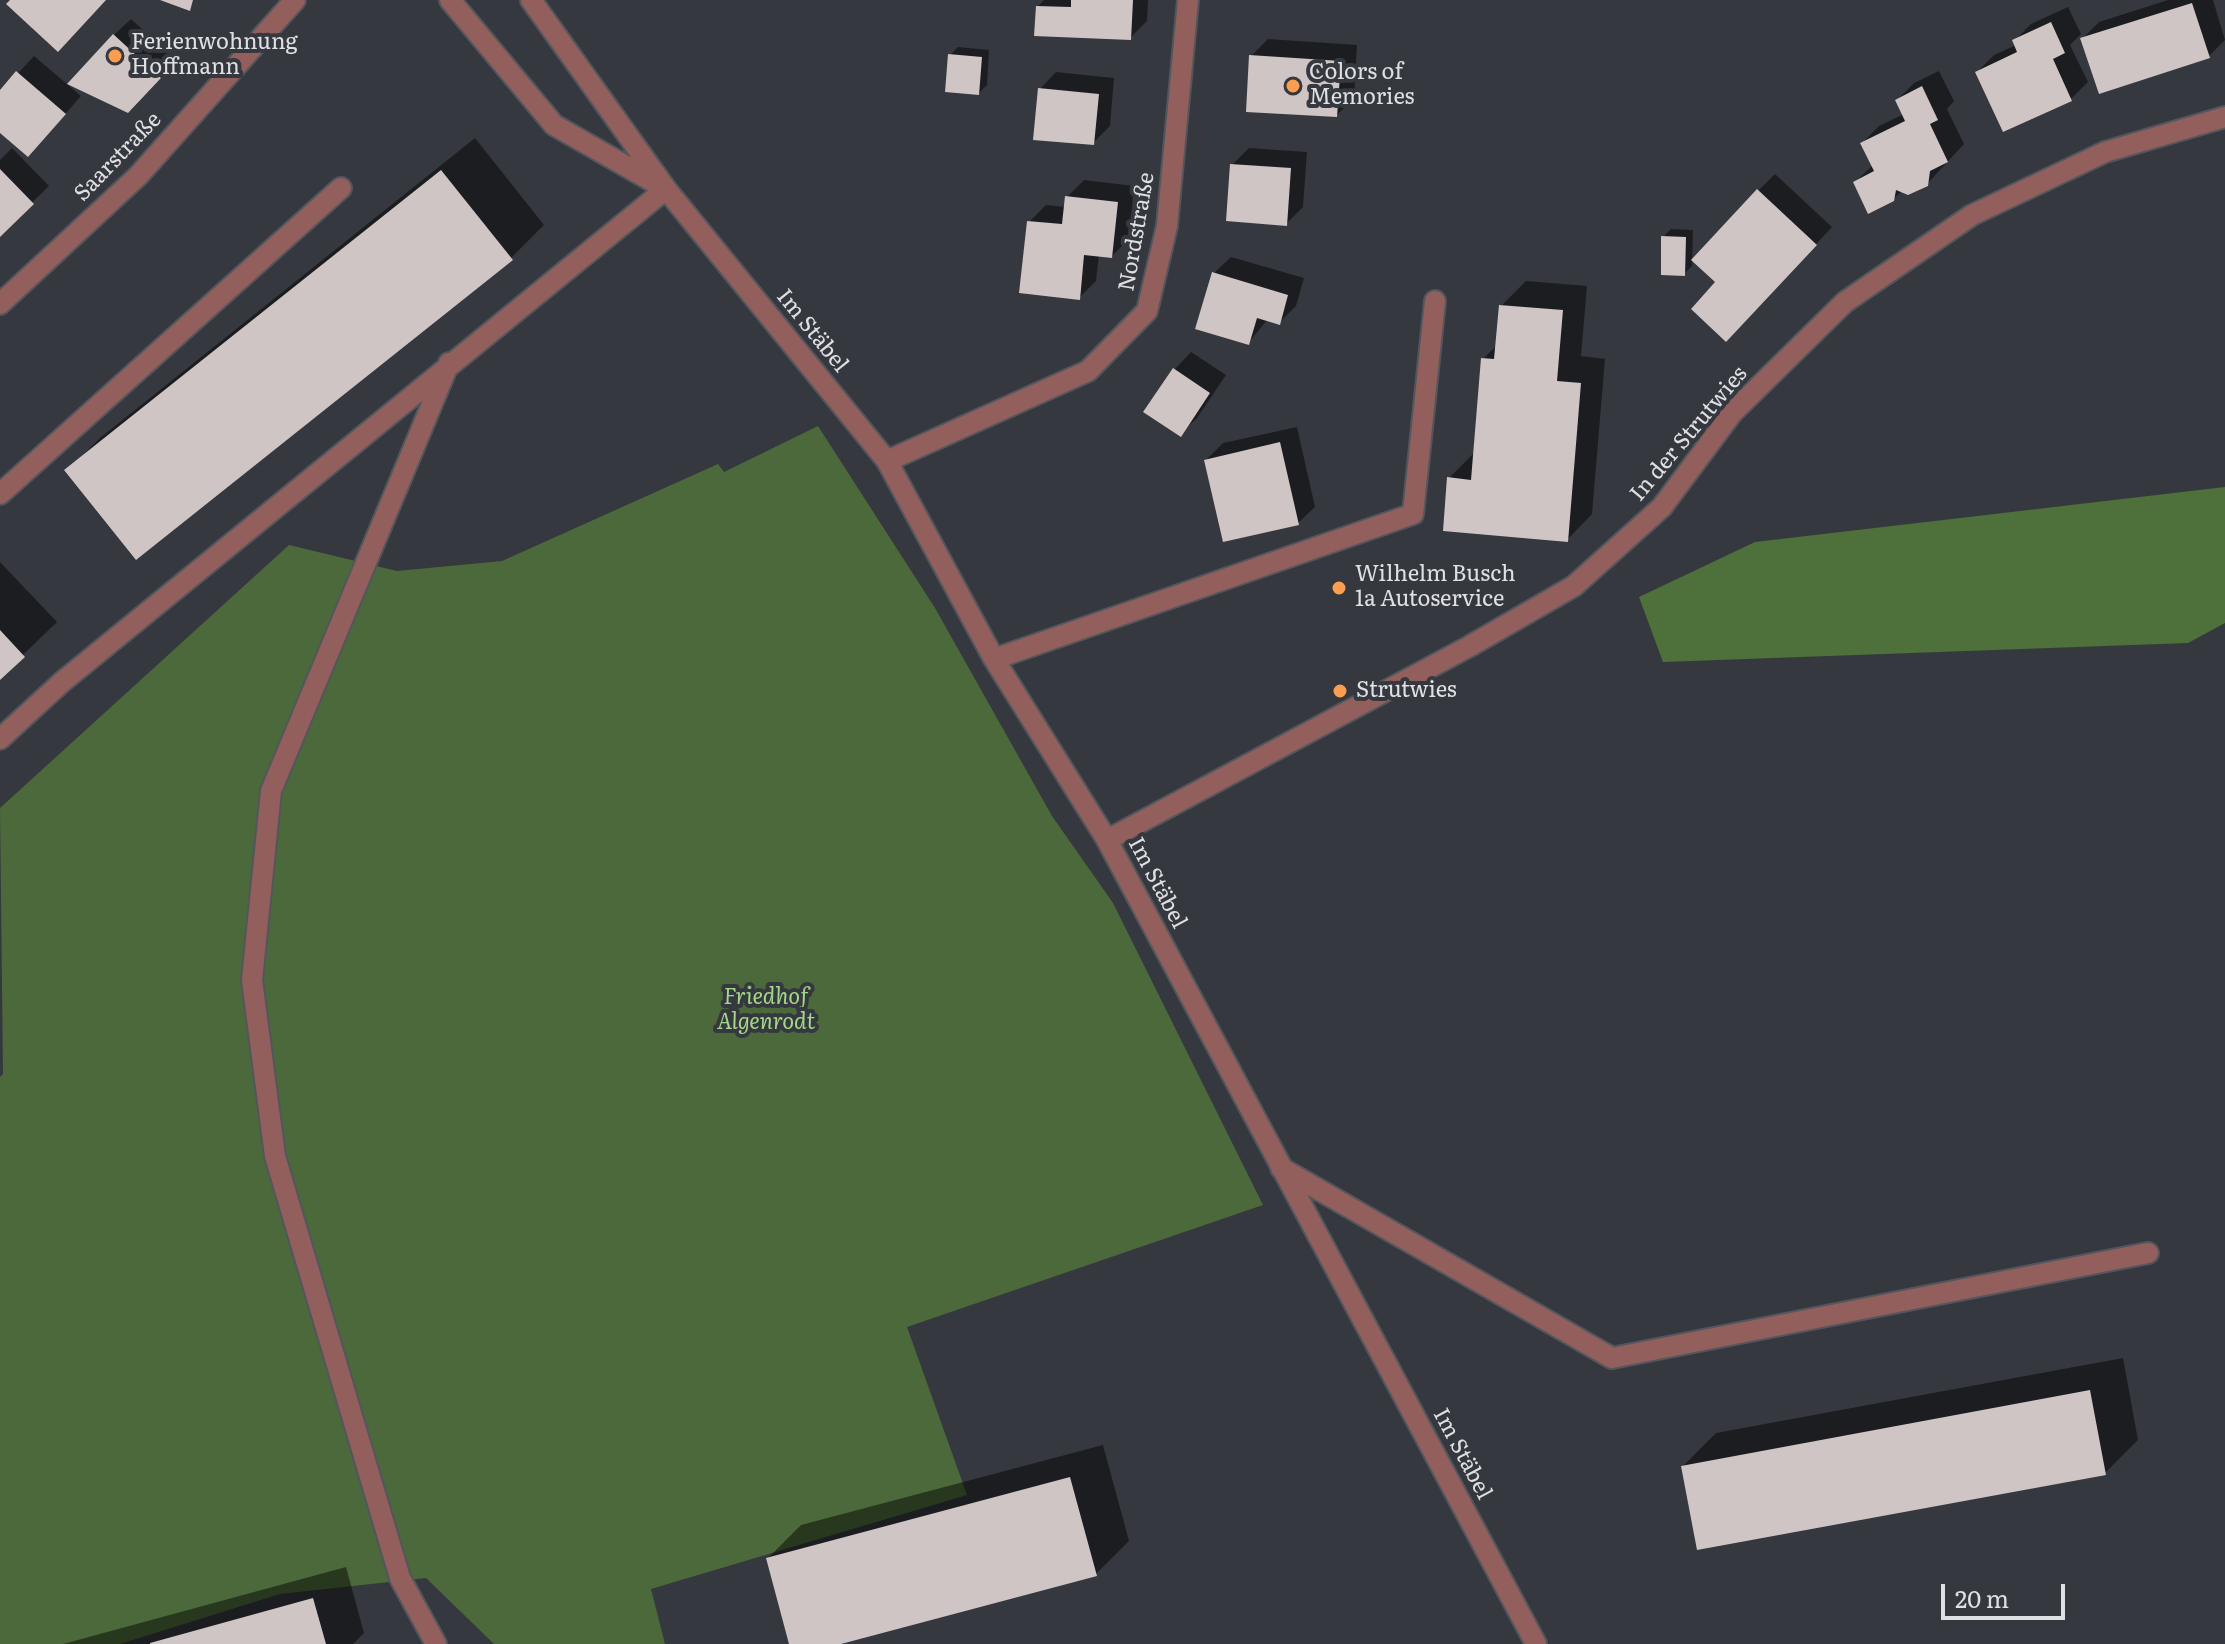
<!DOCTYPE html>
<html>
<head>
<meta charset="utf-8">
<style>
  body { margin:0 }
  #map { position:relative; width:2225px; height:1644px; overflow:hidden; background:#35383e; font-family:Literata,serif }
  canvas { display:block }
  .scale { position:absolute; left:1941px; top:1584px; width:124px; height:36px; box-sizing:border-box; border:4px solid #dee0e4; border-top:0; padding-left:10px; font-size:24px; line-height:28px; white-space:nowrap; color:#dee0e4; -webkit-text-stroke:6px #35383e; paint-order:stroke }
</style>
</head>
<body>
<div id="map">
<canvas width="2225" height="1644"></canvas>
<div class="scale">20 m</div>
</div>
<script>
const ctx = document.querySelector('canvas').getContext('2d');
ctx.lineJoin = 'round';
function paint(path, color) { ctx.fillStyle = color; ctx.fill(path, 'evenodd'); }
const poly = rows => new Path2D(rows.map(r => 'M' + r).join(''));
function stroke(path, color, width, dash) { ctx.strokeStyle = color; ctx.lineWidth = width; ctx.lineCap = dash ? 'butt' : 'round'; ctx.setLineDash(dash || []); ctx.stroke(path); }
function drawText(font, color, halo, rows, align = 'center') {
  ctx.font = font + ' Literata,serif'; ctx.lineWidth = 8; ctx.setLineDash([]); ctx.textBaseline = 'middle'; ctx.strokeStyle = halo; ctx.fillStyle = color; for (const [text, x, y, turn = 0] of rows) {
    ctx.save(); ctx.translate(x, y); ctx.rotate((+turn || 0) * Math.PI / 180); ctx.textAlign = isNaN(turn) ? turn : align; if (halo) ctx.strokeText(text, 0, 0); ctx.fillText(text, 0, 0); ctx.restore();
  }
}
paint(poly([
  [818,426,935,608,1052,816,1113,903,1263,1205,907,1327,967,1495,651,1589,665,1644,494,1644,426,1578,280,1594,120,1644,0,1644,0,1077,3,1074,0,808,289,545,397,571,502,561,718,464,724,472]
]), '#4c693b');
paint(poly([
  [2225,487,2225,623,2188,643,1663,662,1639,597,1755,542]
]), '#4e703a');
paint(poly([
  [1044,0,1148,0,1147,21,1130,38,1038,6],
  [2168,0,2213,0,2225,40,2209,56,2082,39,2099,22],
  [2068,7,2081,34,2070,45,2088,82,2071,99,1977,72,1994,55,2016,45,2014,41,2031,24],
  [131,19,176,60,145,94,114,35],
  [1268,39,1357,45,1354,98,1337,115,1251,56],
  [958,47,989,50,987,85,979,93,950,55],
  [34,56,81,96,45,137,0,130,0,93],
  [1939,71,1954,101,1947,109,1964,144,1927,184,1902,191,1892,200,1855,182,1872,166,1862,143,1879,126,1904,114,1897,100,1914,83],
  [1056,72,1114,78,1110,126,1093,143,1040,89],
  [475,138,544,225,511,258,67,471,100,438],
  [12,148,49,186,0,234,0,160],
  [1249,148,1307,152,1303,207,1286,224,1232,165],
  [1775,174,1832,227,1743,323,1718,282,1758,191],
  [1084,180,1134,186,1129,239,1112,256,1099,254,1096,281,1079,298,1029,222,1046,205,1066,207,1067,197],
  [1671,229,1693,230,1692,266,1684,274,1663,237],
  [1231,257,1304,278,1296,306,1279,323,1268,319,1249,342,1214,273],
  [1526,281,1587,286,1581,356,1605,359,1592,514,1567,540,1449,478,1474,453,1483,359,1498,344,1501,306],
  [1191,352,1226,375,1197,418,1180,434,1146,411,1175,369],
  [1297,427,1315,507,1298,523,1206,460,1223,443],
  [0,562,57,622,0,677],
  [2123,1358,2138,1440,2105,1473,1683,1466,1716,1433],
  [1103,1445,1129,1541,1096,1574,833,1644,791,1644,768,1558,801,1525],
  [346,1567,364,1633,353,1644,63,1644]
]), '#0007');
paint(poly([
  [10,0,106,0,58,52,6,4],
  [160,0,193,0,190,11],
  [1071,0,1133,0,1131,40,1034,36,1036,6,1071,7],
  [2192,3,2210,58,2099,94,2080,38],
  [2051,22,2065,53,2053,59,2072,101,2003,132,1975,72,2017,52,2012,40],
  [113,34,161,78,128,113,67,84],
  [948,54,982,57,979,95,945,92],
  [1249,55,1341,61,1337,117,1246,112],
  [16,71,66,114,28,157,0,133,0,90],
  [1922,86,1938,120,1930,124,1948,162,1930,171,1928,186,1908,195,1896,190,1894,201,1868,214,1853,182,1874,171,1860,143,1905,121,1895,100],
  [1038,88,1099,94,1094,145,1033,140],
  [1230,164,1291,168,1287,226,1226,221],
  [0,169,34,204,0,237],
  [441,170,513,260,136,560,64,470],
  [1757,189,1817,245,1726,342,1691,309,1715,282,1691,260],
  [1065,196,1118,202,1112,258,1084,255,1080,300,1019,293,1027,221,1062,224],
  [1661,236,1686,237,1685,276,1661,275],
  [1212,272,1288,295,1280,325,1257,318,1249,345,1195,329],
  [1499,305,1563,310,1557,381,1581,383,1568,542,1443,531,1447,477,1471,480,1481,358,1494,359],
  [1173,368,1210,393,1181,437,1143,412],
  [1280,442,1299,525,1223,542,1204,460],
  [0,630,25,657,0,680],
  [2090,1390,2106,1475,1697,1550,1681,1466],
  [1070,1477,1097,1576,841,1644,789,1644,766,1558],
  [313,1598,326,1644,150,1644,150,1643]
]), '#cfc5c4');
const minor = poly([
  [450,0,554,125,659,185],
  [531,0,666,189,887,461,994,659,1107,840,1536,1644],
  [0,304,138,176,295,0],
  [887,461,1088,371,1147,311,1167,226,1188,0],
  [0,494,341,188],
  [994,659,1413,514,1435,301],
  [0,739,62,682,666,189],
  [1107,840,1470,646,1574,586,1662,507,1732,413,1845,302,1972,215,2105,152,2225,117],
  [1281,1168,1612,1358,2148,1253],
  [436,1644,400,1578,275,1156,252,980,271,791,449,363]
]);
stroke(minor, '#53565c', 24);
stroke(minor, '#925f5d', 20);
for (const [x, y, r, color] of [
  [115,56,8,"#fb9e51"],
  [1293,86,8,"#fb9e51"],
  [1339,588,8,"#fb9e51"],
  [1340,691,8,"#fb9e51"]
]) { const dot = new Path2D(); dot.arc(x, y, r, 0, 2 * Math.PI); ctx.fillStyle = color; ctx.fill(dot); stroke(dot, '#35383e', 3); }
drawText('22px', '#dee0e4', '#35383e', [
  ["Ferienwohnung",131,43],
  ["Hoffmann",131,68],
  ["Colors of",1309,73],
  ["Memories",1309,98],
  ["Wilhelm Busch",1355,575],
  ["1a Autoservice",1355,600],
  ["Strutwies",1356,691]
], 'left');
drawText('22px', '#dee0e4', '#35383e', [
  ["Saarstraße",118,157,-46],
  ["Nordstraße",1137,232,-80],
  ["Im Stäbel",812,331,51],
  ["In der Strutwies",1689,434,-50],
  ["Im Stäbel",1157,883,62],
  ["Im Stäbel",1462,1454,62]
]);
drawText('italic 22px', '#a4d787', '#35383e', [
  ["Friedhof",766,998],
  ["Algenrodt",766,1023]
]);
</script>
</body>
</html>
